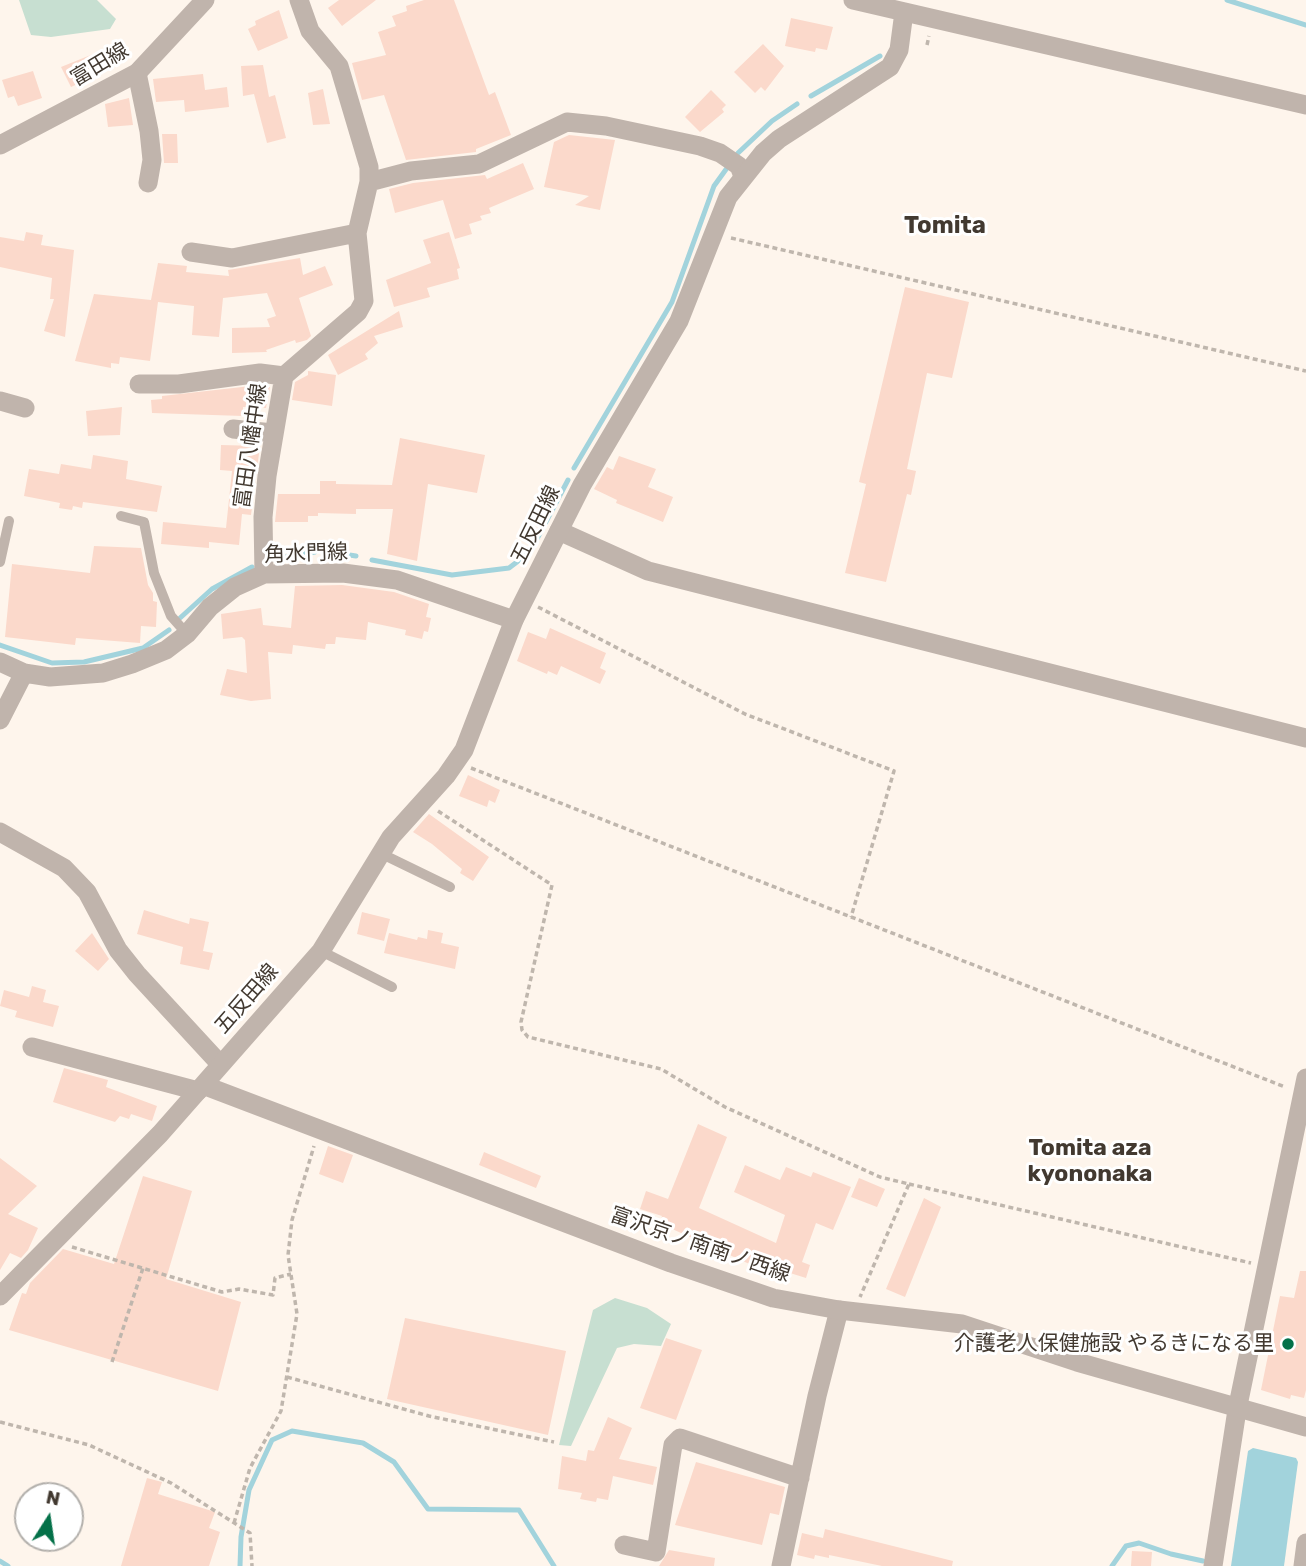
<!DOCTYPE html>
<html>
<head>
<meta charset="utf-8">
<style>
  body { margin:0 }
  #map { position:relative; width:1306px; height:1566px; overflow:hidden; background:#fef5ec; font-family:Rubik,sans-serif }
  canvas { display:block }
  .north { position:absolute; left:14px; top:1482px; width:70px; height:70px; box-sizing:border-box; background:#fff; border:2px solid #b3b0ac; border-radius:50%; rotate:12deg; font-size:19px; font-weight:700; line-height:28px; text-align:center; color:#423930 }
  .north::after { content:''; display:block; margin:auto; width:24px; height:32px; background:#047149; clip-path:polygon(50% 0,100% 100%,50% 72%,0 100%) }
</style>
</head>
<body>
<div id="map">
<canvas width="1306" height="1566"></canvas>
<div class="north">N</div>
</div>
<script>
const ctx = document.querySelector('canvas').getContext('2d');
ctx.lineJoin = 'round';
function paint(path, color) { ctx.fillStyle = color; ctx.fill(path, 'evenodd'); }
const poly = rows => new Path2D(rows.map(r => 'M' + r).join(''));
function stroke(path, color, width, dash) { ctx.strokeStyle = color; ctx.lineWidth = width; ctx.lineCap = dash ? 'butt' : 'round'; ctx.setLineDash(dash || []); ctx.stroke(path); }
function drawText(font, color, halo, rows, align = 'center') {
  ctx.font = font + ' Rubik,"Noto Sans JP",sans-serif'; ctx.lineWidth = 6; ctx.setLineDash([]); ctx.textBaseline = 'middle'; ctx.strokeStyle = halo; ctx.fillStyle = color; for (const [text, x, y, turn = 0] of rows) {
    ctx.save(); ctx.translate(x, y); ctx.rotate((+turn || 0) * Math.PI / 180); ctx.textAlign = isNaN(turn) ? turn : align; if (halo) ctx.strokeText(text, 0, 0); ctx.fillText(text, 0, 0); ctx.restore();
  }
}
paint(poly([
  [19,0,97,0,116,19,110,29,51,37,31,35],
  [615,1298,647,1308,671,1324,661,1346,634,1344,617,1348,571,1446,559,1445,593,1310]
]), '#c7dfd1');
paint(poly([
  [1253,1448,1296,1458,1298,1462,1284,1566,1231,1566,1248,1451]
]), '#a2d3dc');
stroke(poly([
  [1227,0,1306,25],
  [811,96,880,56],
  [738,153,772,121,797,104],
  [574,468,672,302,714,186,727,168],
  [330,552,356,556],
  [274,559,315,552],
  [372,560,452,575,509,568,530,552,568,480],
  [180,618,212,589,252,567],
  [0,645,52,663,84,662,143,648,169,630],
  [0,1561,8,1566],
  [240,1566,241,1537,249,1490,272,1440,292,1431,363,1443,394,1462,428,1509,519,1510,554,1566],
  [1112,1566,1126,1546,1139,1543,1171,1554,1203,1561]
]), '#a2d3dc', 5);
paint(poly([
  [339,0,376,0,342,26,328,8],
  [424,0,454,0,489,95,495,92,511,135,476,149,476,152,406,160,384,95,362,100,352,63,386,55,378,32,396,26,392,16,407,11,406,6],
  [279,10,288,38,258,51,248,29,256,25,255,21],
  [791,18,833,27,827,50,816,48,815,52,785,46],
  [763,44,784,66,765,91,761,87,755,93,734,72],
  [108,48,116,66,71,87,61,67],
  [263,65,269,97,275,95,286,138,267,143,254,94,243,96,241,66],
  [33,71,42,98,18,106,14,96,8,98,2,80],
  [203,74,205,90,227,87,229,107,185,112,184,100,156,102,153,79],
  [323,89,330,124,313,125,308,93],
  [711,90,726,105,722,109,724,112,700,132,685,117],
  [129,98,133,125,108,127,105,104],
  [162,134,177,134,178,163,164,163],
  [569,135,615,140,600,210,575,205,589,196,544,187,554,142],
  [523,163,534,189,489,208,491,213,480,216,482,220,469,224,472,234,455,239,443,200,395,213,389,189,413,183,485,175,487,179],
  [26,232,43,235,41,245,74,250,65,337,44,331,54,299,50,299,52,278,0,267,0,237,24,241],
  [449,232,460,268,457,269,459,279,427,288,430,297,394,307,386,280,431,263,423,240],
  [300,258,303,275,325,266,333,285,299,298,311,336,307,340,296,343,295,340,266,350,267,352,232,353,232,328,270,327,267,319,276,316,267,293,223,298,219,337,192,335,194,306,158,302,150,361,120,357,119,364,111,363,111,368,75,361,94,294,151,300,158,263,187,266,186,272,229,276,228,270],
  [905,287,969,302,952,378,927,373,907,469,916,471,911,495,907,494,886,582,845,573,866,484,859,482],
  [399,311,403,327,374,336,378,343,365,354,368,359,338,375,328,355],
  [308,371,336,375,332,406,292,400,295,382,308,375],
  [260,385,270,387,266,408,243,407,243,416,152,413,151,400,162,399,162,396],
  [122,407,120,435,88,436,86,411],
  [400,438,485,455,477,493,428,484,417,561,387,554,393,509,356,509,356,514,318,513,318,516,308,516,308,522,275,522,278,494,320,494,320,481,336,481,336,484,392,485],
  [221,445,260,446,251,515,242,514,239,545,209,542,209,548,161,544,163,522,226,528,232,471,220,470],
  [93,455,128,461,126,479,162,486,157,512,83,502,82,508,73,506,72,510,59,508,60,503,24,496,29,469,59,474,61,464,91,469],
  [619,456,656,469,648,487,673,497,663,522,616,503,617,500,594,489,607,467,613,470],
  [94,546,141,548,148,585,153,593,153,601,157,602,156,627,141,626,140,643,76,638,75,645,5,637,12,564,90,573],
  [342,585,394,592,429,604,426,617,431,618,428,632,424,631,422,639,405,635,406,630,368,622,366,640,336,637,335,644,326,644,325,649,293,645,292,654,268,652,271,699,251,701,220,695,227,669,247,673,245,640,242,637,223,639,221,614,261,608,263,625,291,628,295,586],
  [550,628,606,653,600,668,606,671,600,684,561,666,557,675,548,671,547,674,517,661,528,632,546,639],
  [468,775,500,790,495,803,489,800,487,807,459,796],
  [429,814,489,857,473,881,460,873,462,869,432,844,413,832],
  [144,910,189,924,190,918,209,922,203,951,213,953,209,970,180,964,183,947,137,934],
  [362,912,390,919,384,941,357,934],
  [428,930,443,933,441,943,459,947,455,969,384,953,389,933,417,940,418,937,427,939],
  [92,933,109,959,98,971,75,951],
  [32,986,46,990,43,1002,59,1006,53,1027,15,1017,17,1011,0,1006,4,990,29,997],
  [64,1068,108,1080,106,1087,157,1106,152,1121,131,1114,129,1119,120,1116,115,1122,53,1102],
  [698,1124,727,1137,699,1208,776,1243,785,1215,734,1192,745,1165,780,1180,786,1167,811,1177,813,1172,851,1187,833,1230,816,1223,802,1262,810,1265,806,1278,758,1263,756,1267,659,1223,662,1216,640,1209,646,1191,668,1199],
  [328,1146,353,1155,343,1183,319,1174],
  [484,1152,541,1176,536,1188,479,1165],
  [0,1158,37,1186,8,1214,38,1228,28,1250,21,1258,10,1253,0,1270],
  [143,1176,192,1191,166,1279,241,1302,218,1391,9,1330,22,1293,26,1294,30,1283,63,1249,114,1264],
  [859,1178,885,1189,877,1207,851,1197],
  [924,1198,941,1207,905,1297,886,1289],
  [1300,1271,1306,1271,1306,1390,1304,1398,1291,1395,1290,1399,1261,1390,1280,1296,1294,1298],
  [405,1318,566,1351,548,1435,387,1399],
  [666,1338,702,1350,676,1420,640,1408],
  [608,1417,632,1428,619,1459,657,1467,653,1485,613,1476,608,1500,597,1498,596,1502,580,1499,582,1493,558,1489,562,1456,586,1461,588,1450,594,1451],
  [696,1462,785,1487,779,1515,770,1513,762,1545,675,1525],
  [147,1478,162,1482,158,1494,215,1512,209,1528,220,1532,209,1566,121,1566],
  [825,1529,953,1561,952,1566,882,1566,829,1555,829,1558,815,1555,814,1559,797,1555,802,1533,823,1538],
  [669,1550,715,1558,714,1566,659,1566],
  [1132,1551,1152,1552,1151,1566,1131,1566]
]), '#fbd9cb');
stroke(poly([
  [927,45,929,36],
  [731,238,1306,371],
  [538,607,745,714,894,771,851,917],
  [471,768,1285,1087],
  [438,811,552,885,521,1022,522,1030,528,1037,661,1069,725,1107,880,1177,909,1184,860,1297],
  [909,1184,1251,1263],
  [72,1247,222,1292,239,1289,273,1295,275,1278,291,1274],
  [112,1362,143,1268],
  [287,1377,429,1416,554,1442],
  [0,1422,89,1445,171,1483,250,1533,252,1566],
  [234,1523,250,1468,281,1411,297,1314,288,1255,292,1220,314,1146]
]), '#bfb6ad', 3.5, [5, 3.5]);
stroke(poly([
  [121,516,144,522,154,573,171,616,187,634],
  [0,562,9,521],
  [380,853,450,887],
  [321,951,392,987]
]), '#c0b4ac', 10);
stroke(poly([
  [137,73,149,131,152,160,148,183],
  [369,182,411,171,479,164,567,122,606,126,700,146,720,153,739,166,743,176],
  [191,252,232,258,357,233],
  [139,384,179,384,260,373,284,376],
  [0,401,25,408],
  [233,429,273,433],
  [559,531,648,571,1306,738],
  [264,574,263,517,267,476,284,376,358,312,364,301,357,233,369,182,369,167,339,66,310,31,299,0],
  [0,662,24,673,50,677,103,673,132,664,166,650,187,634,210,607,235,587,264,574,343,573,397,580,514,620],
  [0,720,24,673],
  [0,832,64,868,87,892,118,950,137,974,220,1064],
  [32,1047,198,1091],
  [624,1545,656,1552,673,1445,680,1438,800,1478],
  [781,1566,817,1396,839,1310],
  [1213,1566,1237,1410,1306,1078],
  [1303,1566,1306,1543]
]), '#c0b4ac', 19);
stroke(poly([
  [853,0,1306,105],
  [0,145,137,73,205,0],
  [203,1085,671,1263,773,1298,839,1310,962,1324,1077,1362,1306,1427],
  [0,1296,160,1134,321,951,391,837,446,776,464,750,514,620,582,485,679,321,728,197,763,153,779,139,890,67,899,50,904,12]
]), '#c0b4ac', 19);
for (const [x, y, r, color] of [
  [1288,1344,7,"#047149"]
]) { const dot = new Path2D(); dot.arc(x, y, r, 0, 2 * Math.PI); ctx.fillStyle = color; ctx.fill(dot); stroke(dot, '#fff', 2.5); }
drawText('21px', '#423930', '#fff', [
  ["富田線",100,65,-31],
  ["富田八幡中線",251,446,-82],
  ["五反田線",536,525,-64],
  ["角水門線",306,554,-2],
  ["五反田線",247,999,-49],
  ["富沢京ノ南南ノ西線",700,1245,19]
]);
drawText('21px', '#423930', '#fff', [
  ["介護老人保健施設 やるきになる里",1274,1344]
], 'right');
drawText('bold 23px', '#423930', '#fff', [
  ["Tomita aza",1090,1148],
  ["kyononaka",1090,1174]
]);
drawText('bold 24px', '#423930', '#fff', [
  ["Tomita",945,226]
]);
</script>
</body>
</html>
